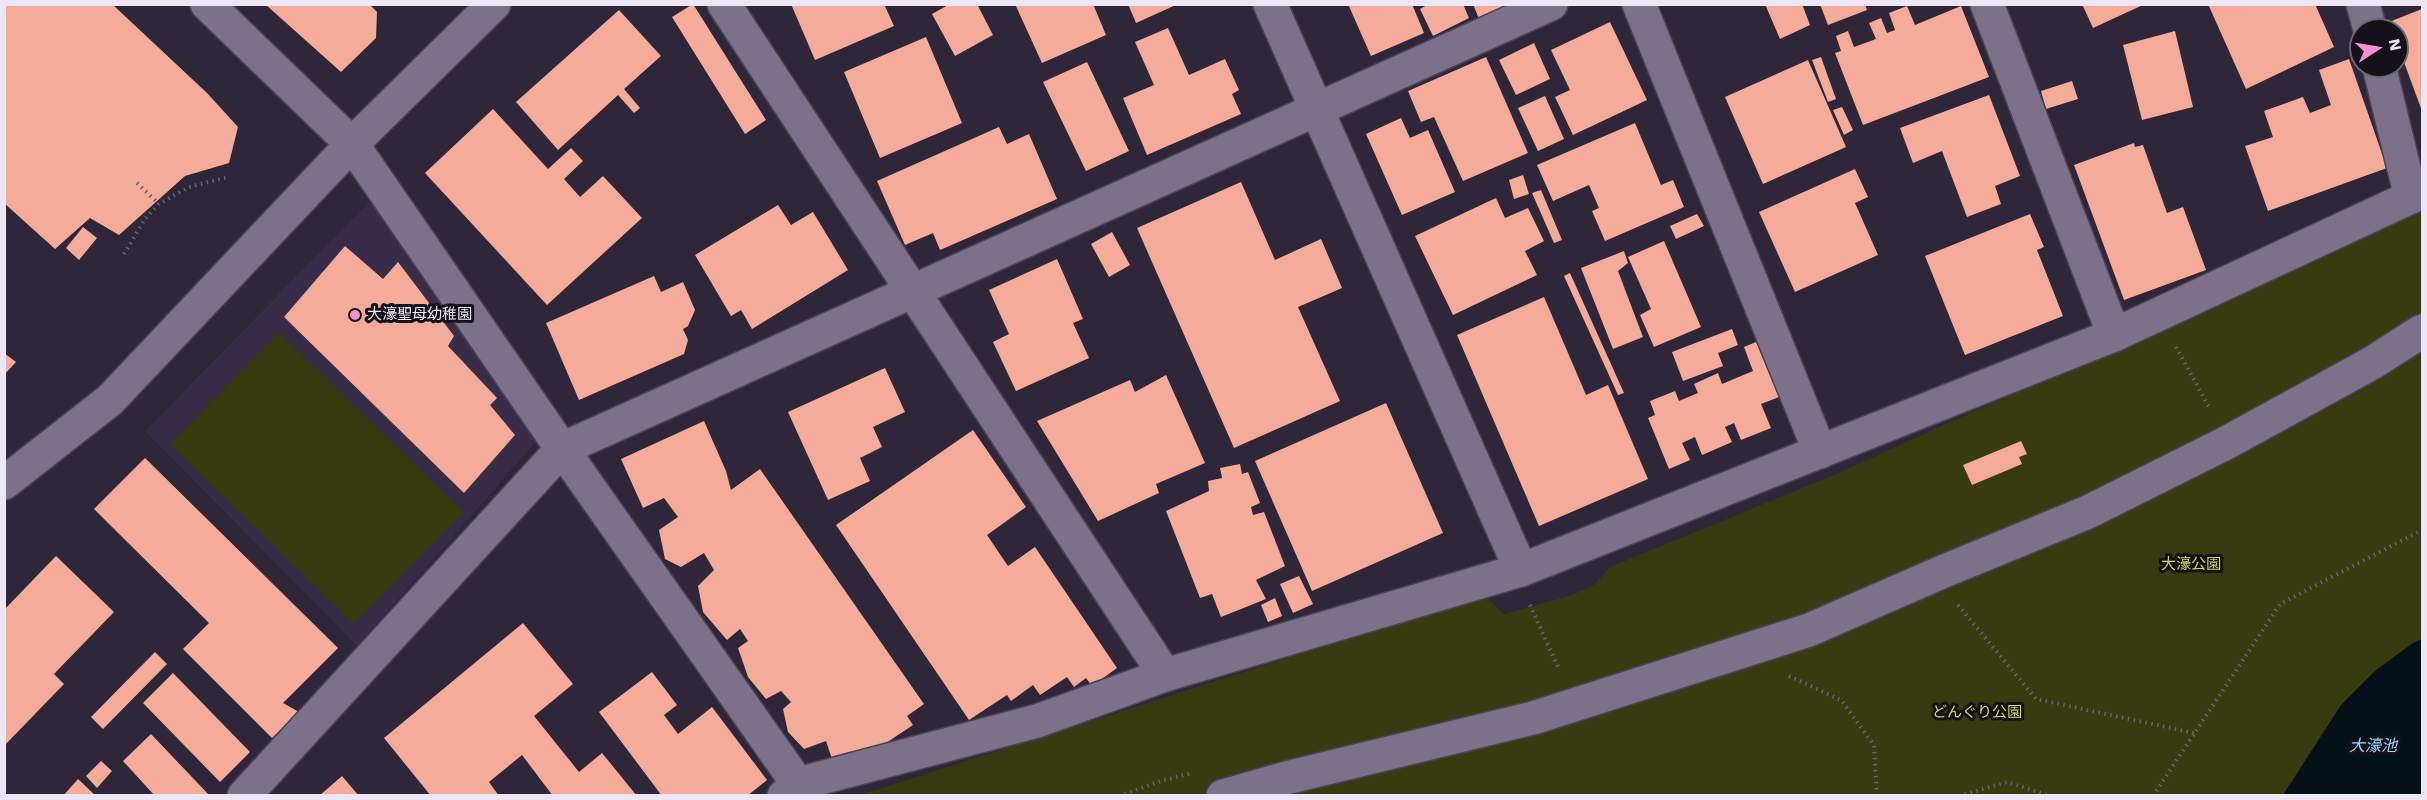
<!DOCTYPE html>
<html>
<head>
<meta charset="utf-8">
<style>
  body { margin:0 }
  #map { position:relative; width:2427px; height:800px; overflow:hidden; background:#30263a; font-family:"Work Sans",sans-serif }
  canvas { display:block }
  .frame { position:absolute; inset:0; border:6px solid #ede7f5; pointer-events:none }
  .north { position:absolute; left:2349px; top:18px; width:60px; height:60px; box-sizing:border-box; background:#15111a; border:2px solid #6b6772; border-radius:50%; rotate:78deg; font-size:16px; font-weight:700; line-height:24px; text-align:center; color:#ede7f5 }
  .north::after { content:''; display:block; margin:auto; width:21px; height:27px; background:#f690d0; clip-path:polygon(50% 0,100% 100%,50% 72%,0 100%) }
</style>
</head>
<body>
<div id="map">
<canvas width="2427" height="800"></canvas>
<div class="frame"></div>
<div class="north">N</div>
</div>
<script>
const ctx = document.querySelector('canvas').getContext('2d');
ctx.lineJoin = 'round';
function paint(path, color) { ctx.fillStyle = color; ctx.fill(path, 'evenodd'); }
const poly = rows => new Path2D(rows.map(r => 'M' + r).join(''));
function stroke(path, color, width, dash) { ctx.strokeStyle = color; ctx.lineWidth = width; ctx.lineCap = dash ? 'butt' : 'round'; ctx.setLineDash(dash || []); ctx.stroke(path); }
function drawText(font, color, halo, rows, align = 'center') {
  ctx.font = font + ' "Work Sans","Noto Sans JP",sans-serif'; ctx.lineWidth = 6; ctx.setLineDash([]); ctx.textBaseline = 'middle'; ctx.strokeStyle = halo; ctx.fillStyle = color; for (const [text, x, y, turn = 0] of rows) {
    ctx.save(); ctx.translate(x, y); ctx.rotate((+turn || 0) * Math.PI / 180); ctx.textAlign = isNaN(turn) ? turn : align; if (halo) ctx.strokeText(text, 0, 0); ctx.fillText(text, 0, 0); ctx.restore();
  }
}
paint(poly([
  [372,199,536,442,357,646,145,431]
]), '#392c46');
paint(poly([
  [2422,207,2422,795,857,796,1484,595,1504,614,1570,596,1594,585,1610,567,1834,475],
  [279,332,463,512,354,624,170,444]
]), '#383a10');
paint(poly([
  [2422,639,2422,795,2283,795,2341,705,2375,671,2413,643]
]), '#051118');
paint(poly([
  [4,4,112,4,207,93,238,127,229,163,185,176,119,235,90,218,55,249,4,203],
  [265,4,369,4,377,12,376,38,341,72],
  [693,4,766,120,745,134,672,17],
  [791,4,884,4,894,26,815,60],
  [950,4,977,4,993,35,955,56,932,14],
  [1015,4,1093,4,1106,35,1042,63],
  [1128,4,1178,4,1136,23],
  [1348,4,1412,4,1424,33,1371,56],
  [1429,4,1463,4,1469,18,1433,36,1420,9],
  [1473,4,1501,4,1503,8,1479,19],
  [1765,4,1802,4,1810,25,1780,39],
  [1820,4,1865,4,1867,10,1828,25],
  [2082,4,2145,4,2093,28],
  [2208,4,2315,4,2334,47,2246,89],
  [1907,6,1915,25,1961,6,1989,77,1863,125,1835,53,1841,51,1836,36,1848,31,1854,47,1876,39,1869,23,1881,18,1887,33,1895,30,1889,13],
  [2422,9,2422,111,2397,43,2397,30,2392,30,2389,22],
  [619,10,661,56,624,89,640,108,634,113,618,95,558,150,516,102],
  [1610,22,1647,100,1573,135,1555,97,1570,90,1551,50],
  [1168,28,1189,75,1225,59,1239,90,1232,94,1241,114,1147,155,1123,98,1154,85,1135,42],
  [2175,31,2193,107,2142,120,2123,45],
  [926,37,962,123,880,158,844,72],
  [1534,43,1550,79,1516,95,1499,60],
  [1486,57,1528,153,1463,181,1434,117,1421,122,1408,91],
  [1821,57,1836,99,1828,102,1812,60],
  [2349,59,2387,168,2268,211,2245,146,2273,137,2264,111,2303,97,2310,113,2331,105,2319,70],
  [1808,60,1846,147,1763,184,1725,97],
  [1087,62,1129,151,1086,171,1043,82],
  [2072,81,2078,99,2046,109,2041,91],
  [1989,95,2020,176,1995,186,2001,204,1967,217,1942,151,1913,163,1900,128],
  [1545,96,1564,139,1538,151,1518,108],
  [1842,107,1853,130,1844,135,1833,110],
  [493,109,548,169,571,148,583,161,564,179,580,197,603,176,642,218,547,305,425,173],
  [1401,118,1410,138,1428,130,1455,192,1402,215,1366,134],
  [1635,123,1661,185,1673,180,1684,207,1605,241,1592,211,1599,208,1589,185,1553,201,1537,165],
  [999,127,1007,144,1029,134,1057,199,940,250,933,233,905,245,877,181],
  [2134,143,2135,147,2143,145,2167,213,2183,207,2206,270,2124,300,2074,165],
  [1855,169,1868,197,1855,203,1878,255,1795,292,1759,212],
  [1523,175,1529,194,1514,199,1509,180],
  [1241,182,1275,260,1321,239,1342,288,1298,307,1340,401,1234,448,1137,228],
  [1541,190,1562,240,1554,243,1532,193],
  [1496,198,1505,218,1528,208,1544,241,1525,251,1537,275,1453,315,1415,236],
  [778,205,791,225,813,212,848,270,752,329,741,310,731,316,695,255],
  [1697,214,1704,226,1676,239,1670,226],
  [2030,214,2044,247,2037,250,2063,316,1965,355,1925,256],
  [83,227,97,238,79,260,66,248],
  [1112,232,1130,265,1109,277,1091,244],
  [1664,241,1701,327,1654,347,1640,315,1651,309,1628,257],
  [345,246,383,279,398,262,454,336,448,346,497,398,490,405,515,435,464,493,284,317],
  [1624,251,1628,263,1618,271,1643,337,1613,349,1581,268],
  [1057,259,1083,319,1073,323,1089,358,1016,391,993,342,1009,334,989,290],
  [1570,273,1624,393,1618,395,1564,276],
  [654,276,661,292,683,282,695,310,688,326,683,329,688,340,684,354,579,400,546,323],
  [1544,297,1586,395,1608,385,1648,479,1539,526,1457,335],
  [1732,329,1738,345,1718,353,1723,366,1683,381,1672,352],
  [1756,342,1779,397,1761,404,1771,428,1741,440,1734,423,1725,427,1732,442,1702,455,1695,437,1682,443,1690,460,1669,469,1648,418,1655,415,1650,401,1675,391,1679,401,1698,393,1694,384,1718,373,1722,384,1753,371,1744,347],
  [4,353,16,362,4,375],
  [885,368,905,412,873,427,882,447,860,458,870,481,828,500,788,412],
  [1166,375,1205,463,1156,484,1159,493,1098,521,1037,421,1130,380,1135,392],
  [1386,403,1443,533,1312,591,1255,461],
  [704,421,726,471,731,490,760,469,924,704,907,716,913,725,880,747,833,762,826,741,804,749,788,732,783,709,791,702,781,691,766,699,748,677,738,648,748,641,740,629,727,640,703,612,698,586,714,570,704,553,681,567,665,559,659,530,678,517,664,498,643,508,621,459],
  [973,430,1026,507,987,535,1008,566,1035,547,1117,668,1092,686,1086,678,1074,687,1067,677,1040,695,1033,685,1011,701,1007,695,969,720,836,525],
  [2021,441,2027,454,2019,457,2022,464,1972,485,1963,465],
  [145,458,338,648,283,703,299,712,272,738,183,649,209,623,94,509],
  [1240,464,1242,474,1248,472,1260,503,1251,507,1253,515,1264,512,1285,566,1256,580,1266,599,1221,617,1212,594,1200,598,1166,511,1209,491,1208,481,1222,478,1220,468],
  [56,556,114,612,54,674,64,684,4,746,4,610],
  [1299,576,1313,604,1293,613,1280,584],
  [1275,598,1282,616,1268,622,1261,605],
  [523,623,573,684,534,716,579,772,602,753,637,796,553,796,522,755,489,782,499,796,431,796,384,738],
  [155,652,167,664,103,729,91,717],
  [652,672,677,705,664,715,678,734,712,707,767,780,747,796,662,796,599,712],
  [173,673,250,752,220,782,143,703],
  [151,734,210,796,155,796,123,761],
  [101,761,112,771,97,788,86,776],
  [342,776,359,796,319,796],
  [78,779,96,796,63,796]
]), '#f5ab99');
const street = poly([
  [207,4,352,144,562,449,798,784],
  [724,4,1165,675],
  [1639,4,1820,452],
  [1987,4,2114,335],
  [2363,4,2370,30],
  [2379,66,2411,197],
  [244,796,562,449,1551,4],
  [784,796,798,784,1037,721,1165,675,1521,570],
  [1223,796,1286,778,1533,718,1809,630,1942,572,2088,512,2226,443,2372,363,2422,331]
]);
const secondary = poly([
  [1270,4,1521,570,2114,335,2422,192],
  [4,483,110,400,352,144,494,4]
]);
stroke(street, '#4b4254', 36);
stroke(secondary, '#4b4254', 36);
stroke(poly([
  [137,183,159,204],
  [124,254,145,219,159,204,189,187,228,177],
  [2176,347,2210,409],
  [1530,605,1559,669],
  [1958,605,2036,699,2194,733],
  [1789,676,1841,700,1874,745,1877,796],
  [1119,796,1161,781,1192,773],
  [1959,796,2007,782,2050,796],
  [2153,796,2280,604,2422,530]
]), '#6a6173', 4, [1.5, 4.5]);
stroke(street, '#7c7188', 33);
stroke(secondary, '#7c7188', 33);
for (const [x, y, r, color] of [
  [355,315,6,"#f690d0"]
]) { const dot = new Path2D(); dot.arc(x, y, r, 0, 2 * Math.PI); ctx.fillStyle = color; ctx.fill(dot); stroke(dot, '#15111a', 2); }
drawText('15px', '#ede7f5', '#15111a', [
  ["大濠聖母幼稚園",367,315]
], 'left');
drawText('15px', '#d1d75c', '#15111a', [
  ["大濠公園",2191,565],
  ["どんぐり公園",1977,713]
]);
drawText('italic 16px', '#94d8fe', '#15111a', [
  ["大濠池",2373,746]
]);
</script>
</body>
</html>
